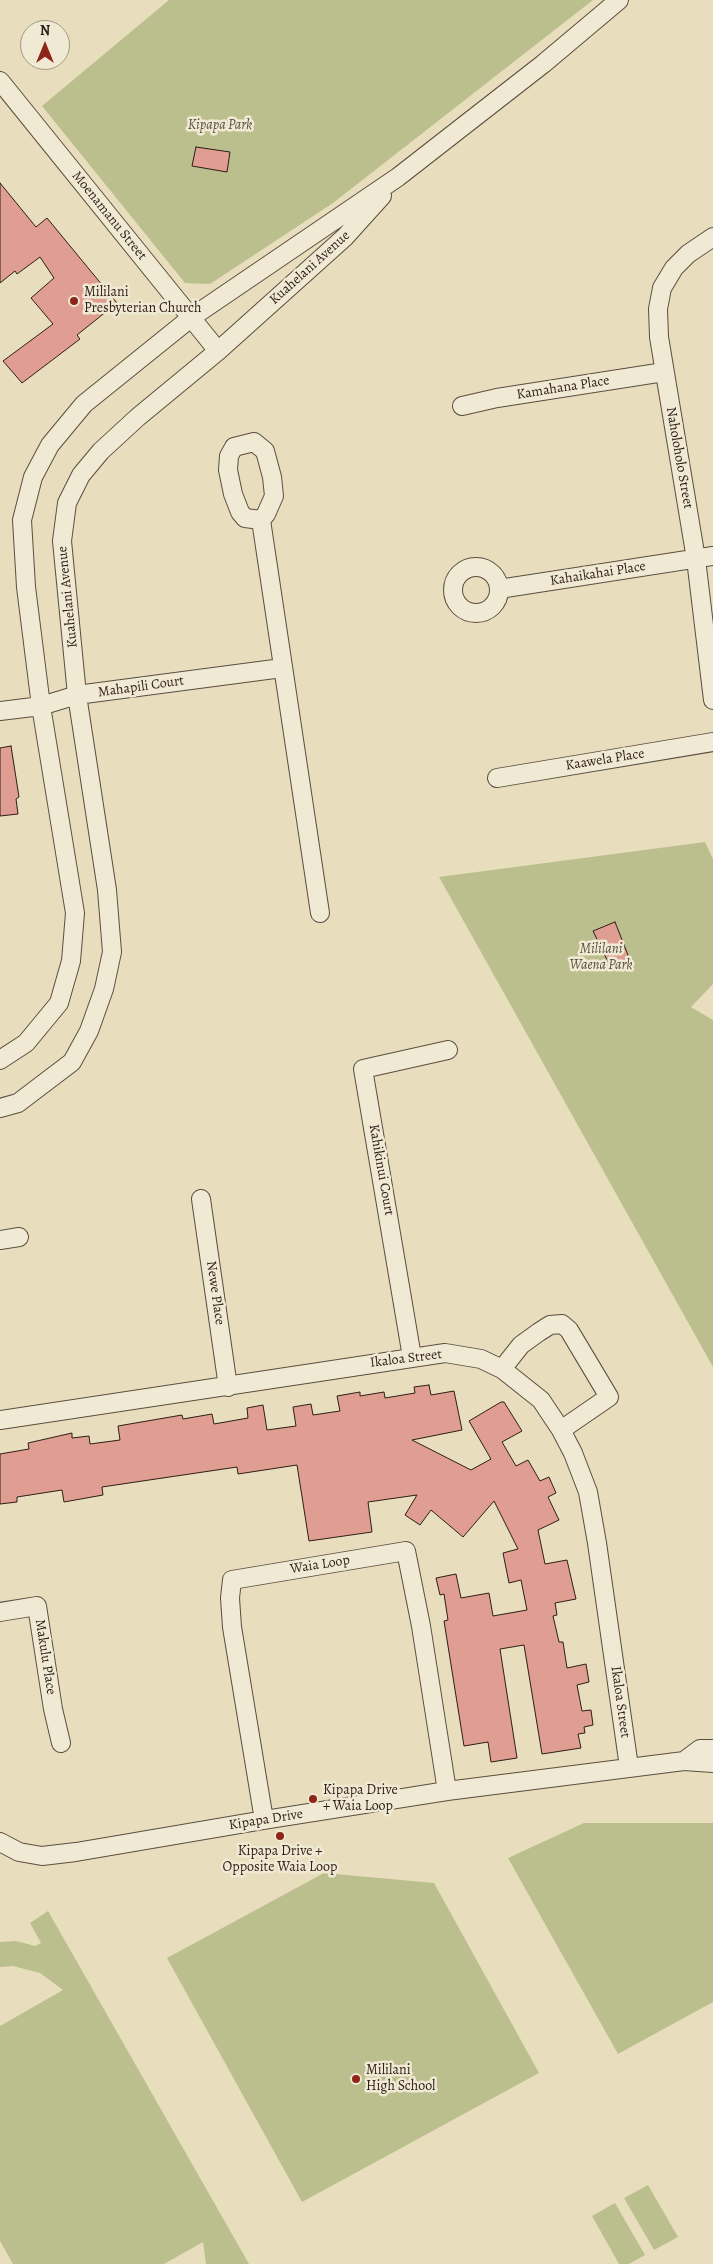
<!DOCTYPE html>
<html>
<head>
<meta charset="utf-8">
<style>
  body { margin:0 }
  #map { position:relative; width:713px; height:2264px; overflow:hidden; background:#e8ddbc; font-family:Alegreya,serif }
  canvas { display:block }
  .north { position:absolute; left:20px; top:20px; width:50px; height:50px; box-sizing:border-box; background:#f0e9d3; border:1px solid #a29888; border-radius:50%; rotate:0deg; font-size:14px; font-weight:700; line-height:20px; text-align:center; color:#2c1e18 }
  .north::after { content:''; display:block; margin:auto; width:18px; height:22px; background:#8f2418; clip-path:polygon(50% 0,100% 100%,50% 72%,0 100%) }
</style>
</head>
<body>
<div id="map">
<canvas width="713" height="2264"></canvas>
<div class="north">N</div>
</div>
<script>
const ctx = document.querySelector('canvas').getContext('2d');
ctx.lineJoin = 'round';
function paint(path, color) { ctx.fillStyle = color; ctx.fill(path, 'evenodd'); }
const poly = rows => new Path2D(rows.map(r => 'M' + r).join(''));
function stroke(path, color, width, dash) { ctx.strokeStyle = color; ctx.lineWidth = width; ctx.lineCap = dash ? 'butt' : 'round'; ctx.setLineDash(dash || []); ctx.stroke(path); }
function drawText(font, color, halo, rows, align = 'center') {
  ctx.font = font + ' Alegreya,serif'; ctx.lineWidth = 5; ctx.setLineDash([]); ctx.textBaseline = 'middle'; ctx.strokeStyle = halo; ctx.fillStyle = color; for (const [text, x, y, turn = 0] of rows) {
    ctx.save(); ctx.translate(x, y); ctx.rotate((+turn || 0) * Math.PI / 180); ctx.textAlign = isNaN(turn) ? turn : align; if (halo) ctx.strokeText(text, 0, 0); ctx.fillText(text, 0, 0); ctx.restore();
  }
}
paint(poly([
  [169,0,593,0,333,203,210,284,185,283,42,106],
  [705,842,713,859,713,984,691,1007,713,1020,713,1367,439,877],
  [584,1823,713,1823,713,2002,618,2054,508,1858],
  [324,1873,434,1883,539,2073,302,2202,167,1958],
  [48,1911,249,2264,206,2264,203,2242,164,2264,13,2264,0,2241,0,2026,63,1990,40,1973,13,1966,0,1967,0,1942,16,1941,35,1946,41,1943,30,1923],
  [648,2185,678,2237,654,2250,624,2198],
  [615,2203,645,2255,629,2264,619,2264,592,2216]
]), '#bbbf8d');
const building = poly([
  [196,147,230,152,227,172,192,166,196,147],
  [0,183,36,227,47,218,117,303,77,335,80,339,22,383,3,361,53,324,31,298,54,278,40,257,17,274,15,271,0,283,0,183],
  [11,746,19,797,16,799,18,814,0,816,0,748,11,746],
  [615,922,628,955,619,965,609,964,593,931,615,922],
  [429,1385,431,1395,454,1391,462,1430,412,1440,471,1470,491,1459,469,1421,501,1402,504,1402,522,1431,502,1442,516,1466,528,1460,540,1481,549,1477,556,1493,548,1497,559,1520,538,1530,545,1564,567,1560,572,1582,576,1599,555,1603,557,1615,553,1616,559,1642,563,1642,567,1668,586,1664,589,1682,577,1685,582,1711,591,1710,593,1725,584,1727,585,1733,578,1734,581,1748,542,1754,524,1645,500,1649,517,1758,491,1762,488,1742,464,1746,444,1621,448,1620,444,1594,440,1595,436,1578,456,1574,461,1598,489,1593,493,1616,527,1610,521,1580,509,1583,503,1553,518,1549,494,1501,463,1537,431,1510,420,1525,405,1515,417,1495,368,1502,372,1532,309,1541,297,1465,238,1474,237,1467,102,1487,103,1495,64,1502,62,1490,17,1497,17,1502,0,1504,0,1454,29,1449,28,1443,72,1433,72,1438,89,1436,90,1444,120,1440,118,1426,182,1415,183,1419,212,1414,214,1424,248,1418,247,1408,263,1405,267,1430,296,1426,293,1407,311,1404,313,1415,340,1411,337,1396,360,1392,360,1396,384,1392,385,1398,415,1393,414,1387,429,1385]
]);
paint(building, '#e09d91');
stroke(building, '#2c1e18', 1);
const minor = poly([
  [0,81,218,351],
  [713,237,688,254,674,268,662,288,658,309,659,337,696,559,713,700],
  [462,406,497,398,664,372],
  [254,442,265,451,272,477,274,496,266,514,261,520,245,518,240,512,233,494,228,470,229,456,234,447,254,442],
  [261,520,320,913],
  '453 590a23 23 0 1 1 46 0a23 23 0 1 1-46 0Z',
  [499,589,713,556],
  [0,711,41,706,77,695,282,668],
  [497,778,713,742],
  [0,1060,26,1043,59,1003,71,961,75,913,41,706,26,587,22,520,33,477,50,445,84,404,192,317,398,177,543,64,619,0],
  [0,1108,18,1103,72,1062,89,1031,104,989,112,952,107,890,77,695,62,541,67,503,81,475,101,451,138,417,218,351,345,237,382,196],
  [201,1199,228,1387],
  [0,1240,19,1237],
  [412,1357,363,1069,448,1050],
  [502,1369,521,1345,539,1332,550,1325,562,1324,569,1330,609,1397,561,1430],
  [0,1420,445,1353,481,1359,502,1369,541,1400,561,1430,573,1453,588,1492,597,1543,629,1767],
  [0,1612,37,1606,53,1709,61,1743],
  [684,1761,700,1749,713,1749],
  [264,1820,232,1627,230,1598,232,1580,406,1551,421,1626,447,1791],
  [0,1842,19,1852,42,1856,76,1852,264,1820,447,1791,684,1761,713,1763]
]);
stroke(minor, '#5b4e41', 20);
stroke(minor, '#f0e9d3', 18);
for (const [x, y, r, color] of [
  [74,301,5,"#8f2418"],
  [313,1799,5,"#8f2418"],
  [280,1836,5,"#8f2418"],
  [356,2079,5,"#8f2418"]
]) { const dot = new Path2D(); dot.arc(x, y, r, 0, 2 * Math.PI); ctx.fillStyle = color; ctx.fill(dot); stroke(dot, '#f0e9d3', 2); }
drawText('italic 14px', '#574e3b', '#f0e9d3', [
  ["Kipapa Park",220,126],
  ["Mililani",601,950],
  ["Waena Park",601,966]
]);
drawText('14px', '#2c1e18', '#f0e9d3', [
  ["Moenamanu Street",109,216,51],
  ["Kuahelani Avenue",310,268,-42],
  ["Kamahana Place",563,388,-9],
  ["Naholoholo Street",679,458,80],
  ["Kahaikahai Place",598,574,-9],
  ["Kuahelani Avenue",68,597,-96],
  ["Mahapili Court",141,687,-8],
  ["Kaawela Place",605,760,-9],
  ["Kahikinui Court",381,1170,80],
  ["Newe Place",215,1293,82],
  ["Ikaloa Street",406,1359,-7],
  ["Waia Loop",320,1565,-9],
  ["Makulu Place",45,1657,81],
  ["Ikaloa Street",620,1702,82],
  ["Kipapa Drive",266,1820,-9]
]);
drawText('14px', '#2c1e18', '#f0e9d3', [
  ["Mililani",84,293],
  ["Presbyterian Church",84,309],
  ["Kipapa Drive",323,1791],
  ["+ Waia Loop",323,1807],
  ["Kipapa Drive +",280,1852,"center"],
  ["Opposite Waia Loop",280,1868,"center"],
  ["Mililani",366,2071],
  ["High School",366,2087]
], 'left');
</script>
</body>
</html>
